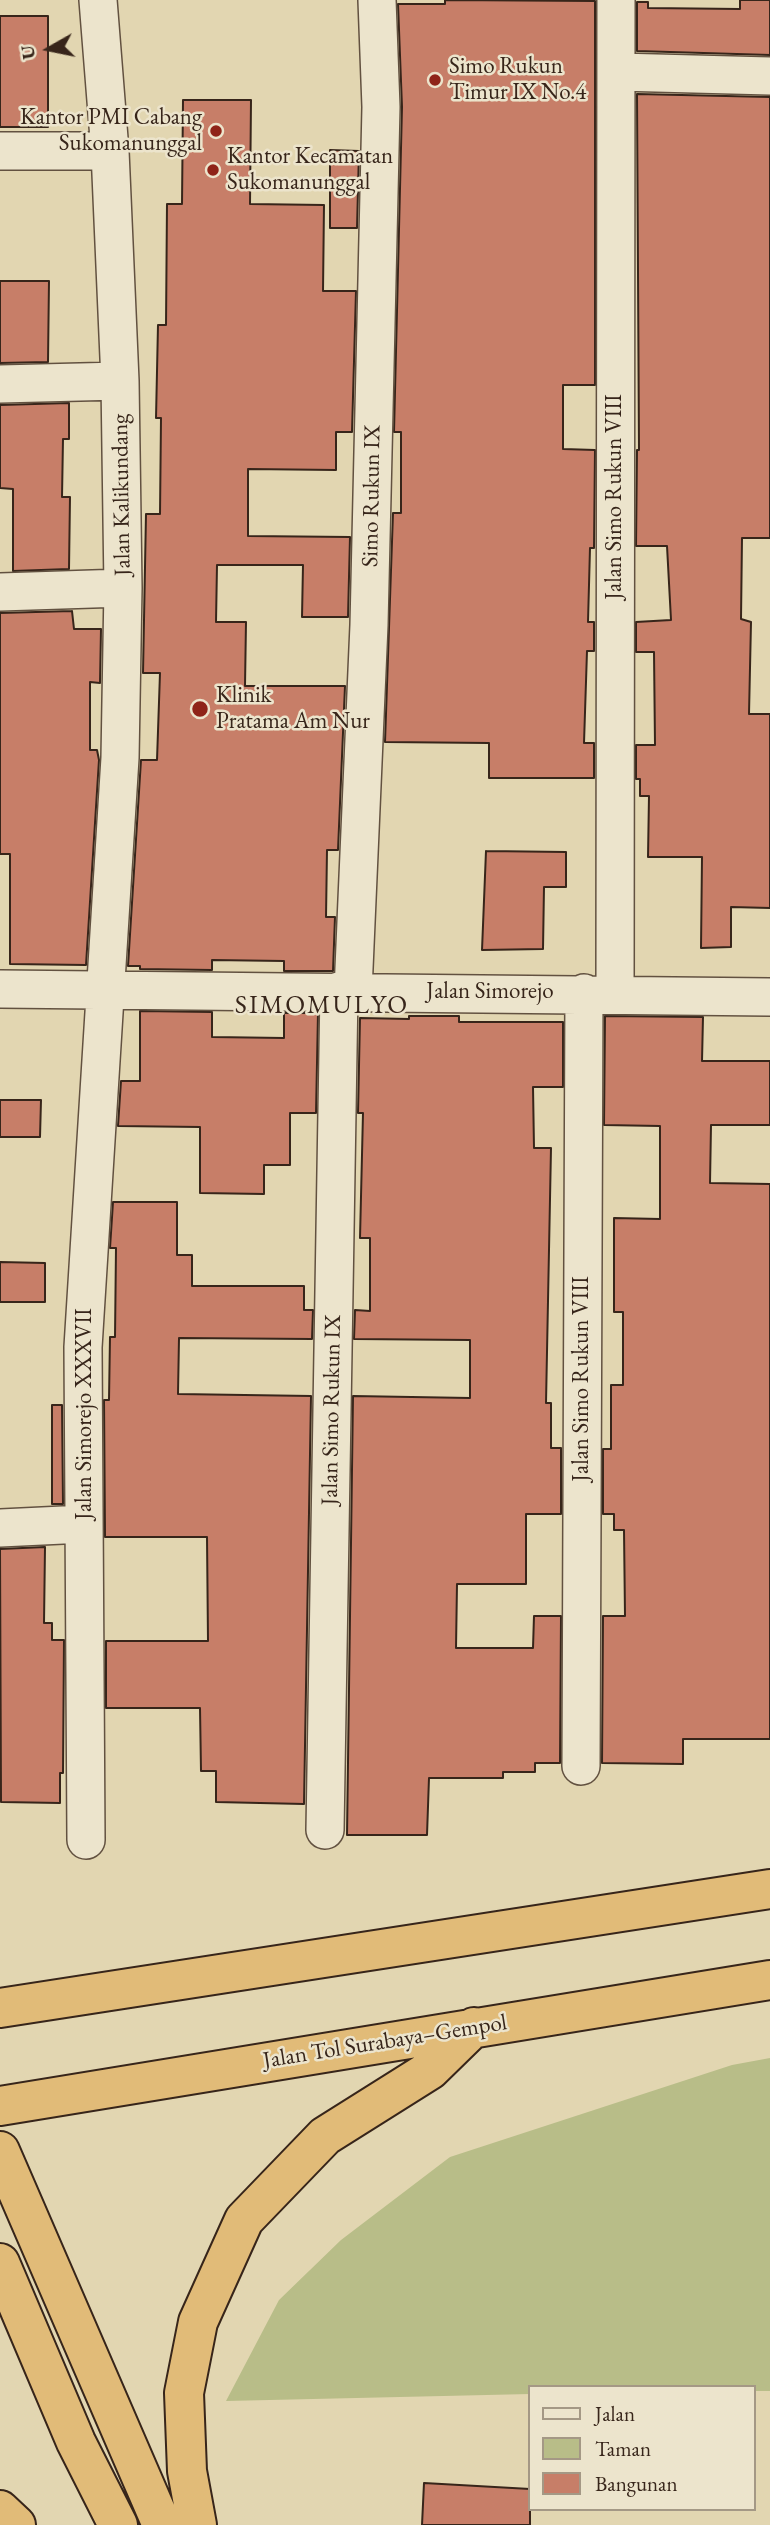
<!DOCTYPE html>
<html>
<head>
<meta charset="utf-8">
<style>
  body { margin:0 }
  #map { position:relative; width:770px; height:2525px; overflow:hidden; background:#e2d6b1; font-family:"EB Garamond",serif }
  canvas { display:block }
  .legend { position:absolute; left:528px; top:2385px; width:228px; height:126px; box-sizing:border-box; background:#ece4cc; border:2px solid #a49885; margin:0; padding:9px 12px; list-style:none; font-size:21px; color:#37251a }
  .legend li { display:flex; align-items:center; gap:14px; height:35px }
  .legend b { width:35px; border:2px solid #a49885 }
  .north { position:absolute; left:14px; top:14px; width:70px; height:70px; -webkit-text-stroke:5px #ece4cc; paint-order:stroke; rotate:261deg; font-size:19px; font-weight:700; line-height:28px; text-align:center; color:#37251a }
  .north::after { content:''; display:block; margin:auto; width:24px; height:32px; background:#37251a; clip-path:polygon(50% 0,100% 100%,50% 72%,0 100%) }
</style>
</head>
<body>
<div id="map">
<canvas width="770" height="2525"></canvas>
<ul class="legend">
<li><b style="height:9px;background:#ece4cc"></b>Jalan</li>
<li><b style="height:19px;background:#b8bd88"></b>Taman</li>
<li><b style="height:19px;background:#c77e68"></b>Bangunan</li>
</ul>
<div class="north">U</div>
</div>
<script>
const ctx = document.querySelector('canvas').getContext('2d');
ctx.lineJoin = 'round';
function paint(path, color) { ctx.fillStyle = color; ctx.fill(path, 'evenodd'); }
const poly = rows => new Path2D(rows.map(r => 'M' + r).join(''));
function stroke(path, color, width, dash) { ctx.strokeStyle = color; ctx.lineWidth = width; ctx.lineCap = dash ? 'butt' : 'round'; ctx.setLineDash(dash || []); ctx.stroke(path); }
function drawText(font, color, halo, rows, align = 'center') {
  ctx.font = font + ' "EB Garamond",serif'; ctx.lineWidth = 5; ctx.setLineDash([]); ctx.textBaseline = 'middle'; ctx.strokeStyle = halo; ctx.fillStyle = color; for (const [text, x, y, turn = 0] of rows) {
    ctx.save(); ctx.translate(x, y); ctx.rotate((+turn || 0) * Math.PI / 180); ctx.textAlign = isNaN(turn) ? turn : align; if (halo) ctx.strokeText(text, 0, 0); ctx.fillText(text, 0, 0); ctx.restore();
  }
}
paint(poly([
  [770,2058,770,2391,754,2391,754,2387,530,2387,530,2394,226,2401,279,2300,341,2240,450,2157,732,2065]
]), '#b8bd88');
const building = poly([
  [445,0,595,1,595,385,563,385,563,449,595,450,594,548,590,548,588,622,594,622,594,651,587,651,584,743,594,743,594,778,489,778,489,743,385,742,393,513,401,513,401,432,394,432,402,107,398,4,445,4,445,0],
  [740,0,770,0,770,55,637,51,637,2,648,2,648,8,740,9,740,0],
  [0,16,48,16,48,127,0,127,0,16],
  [637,94,770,97,770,538,742,538,741,619,751,622,749,714,770,714,770,908,731,907,731,947,701,948,702,857,648,857,649,796,640,796,640,779,636,779,636,745,655,745,654,652,636,652,636,622,671,620,667,546,636,546,637,450,639,450,637,94],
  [183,100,251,100,250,204,324,205,323,291,356,291,352,432,336,432,336,470,248,469,248,536,350,537,348,617,302,617,303,565,217,565,216,622,246,622,245,686,345,686,338,850,327,850,326,917,335,917,333,971,284,971,284,961,212,960,212,970,140,969,140,966,128,966,141,760,157,760,160,673,143,673,146,514,160,514,161,418,156,418,158,325,166,325,167,204,182,204,183,100],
  [330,150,359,151,357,228,330,228,330,150],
  [0,281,49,281,48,362,0,363,0,281],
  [69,403,69,439,63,439,62,497,70,497,69,569,13,571,13,489,0,488,0,405,69,403],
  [72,611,74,629,101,629,100,683,90,682,90,750,97,750,99,760,86,965,10,964,10,854,0,854,0,613,72,611],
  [486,851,566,852,566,887,544,887,543,949,482,950,486,851],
  [140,1011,212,1012,212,1037,284,1038,284,1013,318,1013,316,1113,290,1113,290,1165,264,1165,264,1194,200,1193,200,1127,118,1126,121,1081,140,1081,140,1011],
  [409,1016,459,1016,459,1022,563,1022,563,1087,533,1087,534,1148,551,1148,546,1403,551,1403,551,1448,561,1448,561,1514,526,1514,526,1584,457,1584,456,1648,533,1648,534,1616,561,1616,560,1763,535,1763,535,1772,503,1772,503,1778,429,1778,427,1835,347,1835,353,1396,470,1398,470,1340,354,1339,355,1310,370,1311,370,1238,360,1238,363,1113,358,1113,360,1018,409,1019,409,1016],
  [605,1016,703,1017,702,1061,770,1061,770,1125,711,1125,710,1183,770,1184,770,1739,683,1739,683,1764,602,1763,603,1616,625,1616,624,1530,614,1530,614,1514,603,1514,603,1449,611,1449,611,1385,623,1385,623,1312,614,1312,614,1218,660,1219,660,1126,604,1125,605,1016],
  [0,1100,41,1100,40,1137,0,1137,0,1100],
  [113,1202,177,1202,177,1255,192,1255,192,1286,304,1286,304,1310,313,1310,312,1339,179,1338,178,1394,311,1396,304,1804,216,1802,216,1771,201,1771,200,1708,106,1708,106,1641,208,1641,207,1537,105,1537,104,1400,109,1400,110,1337,115,1337,116,1248,110,1248,113,1202],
  [0,1262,45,1263,45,1302,0,1302,0,1262],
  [52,1405,62,1405,63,1504,52,1504,52,1405],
  [45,1547,44,1623,52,1623,52,1640,64,1640,63,1773,60,1773,60,1803,1,1802,0,1549,45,1547],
  [424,2483,530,2489,530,2525,422,2525,424,2483]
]);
paint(building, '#c77e68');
stroke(building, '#37251a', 2);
const minor = poly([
  [618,72,770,76],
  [0,151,110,151],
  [0,384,120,381],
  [0,592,123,588],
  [0,989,770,997],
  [353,991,369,625,381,107,377,0],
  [615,993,616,0],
  [0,1528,84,1524],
  [581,1766,584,993],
  [325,1830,339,991],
  [86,1840,83,1347,120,758,123,588,120,381,110,151,98,0]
]);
const highway = poly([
  [0,2008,770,1889],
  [0,2106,770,1980],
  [0,2151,162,2525],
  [0,2263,76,2442,118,2525],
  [0,2510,16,2525],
  [197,2525,187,2471,184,2393,198,2322,244,2220,325,2136,430,2070,474,2027]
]);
stroke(minor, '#625140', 40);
stroke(highway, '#37251a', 42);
stroke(minor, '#ece4cc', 37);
stroke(highway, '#e1bb78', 38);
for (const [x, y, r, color] of [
  [435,80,7,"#8f2418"],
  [216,131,7,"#8f2418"],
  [213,170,7,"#8f2418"],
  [200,709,9,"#8f2418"]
]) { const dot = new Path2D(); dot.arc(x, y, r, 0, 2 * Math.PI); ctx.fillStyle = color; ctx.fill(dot); stroke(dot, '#ece4cc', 2.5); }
drawText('23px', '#37251a', '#ece4cc', [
  ["Simo Rukun",449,67],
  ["Timur IX No.4",449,93],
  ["Kantor PMI Cabang",202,118,"right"],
  ["Sukomanunggal",202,144,"right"],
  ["Kantor Kecamatan",227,157],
  ["Sukomanunggal",227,183],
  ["Klinik",216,696],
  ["Pratama Am Nur",216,722]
], 'left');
drawText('23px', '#37251a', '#ece4cc', [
  ["Jalan Kalikundang",122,495,-91],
  ["Simo Rukun IX",372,496,-89],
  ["Jalan Simo Rukun VIII",615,497,-90],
  ["Jalan Simorejo",490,992],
  ["Jalan Simo Rukun VIII",582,1379,-90],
  ["Jalan Simo Rukun IX",332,1410,-89],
  ["Jalan Simorejo XXXVII",85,1414,-90],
  ["Jalan Tol Surabaya–Gempol",385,2042,-9]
]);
ctx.letterSpacing = '2px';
drawText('26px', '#37251a', '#ece4cc', [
  ["SIMOMULYO",322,1006]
]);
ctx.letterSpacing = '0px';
</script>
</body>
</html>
